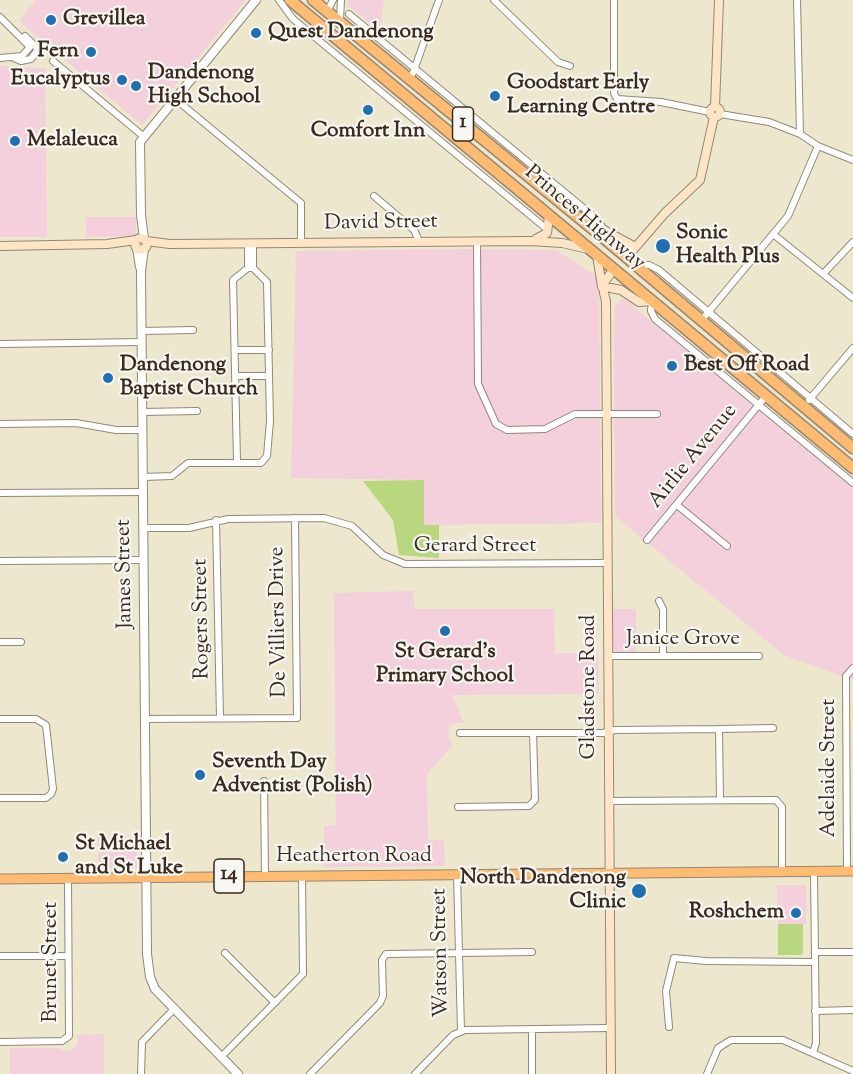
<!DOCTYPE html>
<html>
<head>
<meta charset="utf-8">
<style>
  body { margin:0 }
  canvas { display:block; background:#ede7ce }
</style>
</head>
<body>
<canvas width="853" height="1074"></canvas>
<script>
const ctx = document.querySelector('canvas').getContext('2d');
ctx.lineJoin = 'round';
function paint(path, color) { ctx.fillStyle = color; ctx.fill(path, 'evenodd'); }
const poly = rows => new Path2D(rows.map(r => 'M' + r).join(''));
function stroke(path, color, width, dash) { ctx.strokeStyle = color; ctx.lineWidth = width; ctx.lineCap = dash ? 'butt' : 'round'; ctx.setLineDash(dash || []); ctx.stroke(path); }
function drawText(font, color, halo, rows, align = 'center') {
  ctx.font = font + ' "Sorts Mill Goudy",serif'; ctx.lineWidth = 4.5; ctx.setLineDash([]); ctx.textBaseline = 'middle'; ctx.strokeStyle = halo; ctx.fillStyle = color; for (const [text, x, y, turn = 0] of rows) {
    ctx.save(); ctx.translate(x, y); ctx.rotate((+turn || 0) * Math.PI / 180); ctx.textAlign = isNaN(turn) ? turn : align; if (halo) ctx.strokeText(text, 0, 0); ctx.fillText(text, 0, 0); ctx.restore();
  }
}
paint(poly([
  [36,0,246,0,142,125,19,21],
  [348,0,384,0,380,32,348,5],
  [0,66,45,68,47,237,0,237],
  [86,217,136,217,136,236,86,237],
  [471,249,556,250,599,278,601,523,424,525,424,480,291,478,296,251],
  [623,298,853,488,853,680,784,655,615,516,614,343,615,307],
  [413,591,414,609,554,609,555,653,598,653,599,694,452,695,464,723,455,723,449,728,448,738,453,745,427,774,428,840,444,840,445,866,324,867,324,826,336,825,334,593],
  [612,609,636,609,636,654,613,653,612,651],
  [98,837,137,837,137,868,98,868],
  [777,885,806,885,806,924,778,924],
  [104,1034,104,1074,10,1074,10,1048,59,1048,67,1052,76,1047,78,1042,76,1035]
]), '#f4cfdc');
paint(poly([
  [424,480,424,525,439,525,439,558,399,555,393,520,363,481],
  [778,924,803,924,803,953,801,955,778,955]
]), '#b8d77e');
const minor = poly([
  [279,0,293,19,548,230],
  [494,0,558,62,570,66],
  [614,0,614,93,617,99,661,102,710,112],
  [797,0,800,134],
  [327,12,333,0],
  [349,14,598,220,604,230],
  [0,17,30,47],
  [340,20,341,0],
  [25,36,38,49],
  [0,58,22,56,30,47],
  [14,58,21,61,31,59,38,49],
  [53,61,143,136],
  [413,73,439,0],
  [174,98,301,203,301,243],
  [720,114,769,122,800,134,818,146,853,160],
  [374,196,414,230,419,241],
  [773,234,853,298],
  [477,241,478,384,496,424,507,430,545,429,575,414,657,414],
  [248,243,248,268],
  [253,243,253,268],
  [636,265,649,265,659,270,853,434],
  [824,273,853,242],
  [652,301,651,311,655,319,853,483],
  [701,321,788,216,818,146],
  [142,331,193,330],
  [0,344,142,342],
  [235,350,269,350],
  [235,376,268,376],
  [809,400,853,348],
  [142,412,197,411],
  [0,424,76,423,116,430,143,430],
  [143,477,172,476,188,463,261,463,267,456,270,421,267,282,253,268,248,268,233,280,237,462],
  [0,493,143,492],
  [677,505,727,546],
  [216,520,220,718],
  [143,528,189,528,228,519,324,518,352,526,383,555,405,564,607,563],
  [647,540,766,396],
  [0,561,144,560],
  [659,601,663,609,663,656],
  [0,642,21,642],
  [608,656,759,656],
  [0,719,36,719,46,725,53,789,51,794,46,798,0,798],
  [145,719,297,718,295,518],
  [719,729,773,728],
  [460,733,603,733,615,730,719,729,720,800],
  [264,781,265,876],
  [609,801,776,800,782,807,782,872],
  [458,807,529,806,535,800,533,733],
  [847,871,846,676,853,668],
  [457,875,461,1031],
  [815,952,853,952],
  [225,953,275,1003],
  [0,956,68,956],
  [815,1011,853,1010],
  [669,1027,666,991,674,958,706,961,815,962],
  [0,1042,62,1041,69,1036,68,878],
  [813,1053,816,1043,814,872],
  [221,1057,303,974,302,875],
  [141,1074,142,1042,173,1010],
  [310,1074,380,1003,383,996,382,960,386,954,532,952],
  [415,1074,453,1035,465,1030,610,1028],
  [532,1074,532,1029],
  [707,1074,718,1048,731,1040,783,1040,853,1071]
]);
const tertiary = poly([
  [144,239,141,215,140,142,256,0],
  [137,248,140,267],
  [144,249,141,271,147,954,150,977,155,989,238,1074]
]);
const secondary = poly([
  [715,107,719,0],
  '710 112a5 5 0 1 1 10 0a5 5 0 1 1-10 0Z',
  [600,235,604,230,635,247],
  '135 244a6 6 0 1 1 12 0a6 6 0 1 1-12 0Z',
  [536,239,547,233,549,216],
  [146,241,170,244,530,241,562,243,588,249],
  [0,246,107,244,136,240],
  [597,255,602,287],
  [627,257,665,213,700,180,714,117],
  [611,288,621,290,639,302,652,301],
  [611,1074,606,301,604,293,605,281,614,269]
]);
const primary = poly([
  [0,879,853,871]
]);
const trunk = poly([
  [290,0,853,468],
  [313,0,600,235,853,448]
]);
stroke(minor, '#948876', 8);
stroke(tertiary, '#948876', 10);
stroke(secondary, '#948876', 10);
stroke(primary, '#948876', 11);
stroke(trunk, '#948876', 13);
stroke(minor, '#fff', 6);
stroke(tertiary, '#fff', 8);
stroke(secondary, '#ffe4c6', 8);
stroke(primary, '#ffbb71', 9);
stroke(trunk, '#ffbb71', 10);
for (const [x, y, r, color] of [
  [51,20,6,"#1f6fb2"],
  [256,33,6,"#1f6fb2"],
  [91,52,6,"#1f6fb2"],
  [122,80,6,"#1f6fb2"],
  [136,86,6,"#1f6fb2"],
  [495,96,6,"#1f6fb2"],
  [368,110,6,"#1f6fb2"],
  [15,141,6,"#1f6fb2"],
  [663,246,8,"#1f6fb2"],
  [672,366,6,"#1f6fb2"],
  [108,378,6,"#1f6fb2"],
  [445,631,6,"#1f6fb2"],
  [200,775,6,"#1f6fb2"],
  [63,857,6,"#1f6fb2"],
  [639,891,8,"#1f6fb2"],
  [796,913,6,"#1f6fb2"]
]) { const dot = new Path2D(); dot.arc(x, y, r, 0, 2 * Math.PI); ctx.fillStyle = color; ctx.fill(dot); stroke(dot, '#f6f6f2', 2); }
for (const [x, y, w] of [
  [463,124,21],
  [229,876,30]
]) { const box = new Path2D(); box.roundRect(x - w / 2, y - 17, w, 34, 4.5); ctx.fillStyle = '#f6f6f2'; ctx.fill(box); stroke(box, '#3b2a1e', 1.5); }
drawText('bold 20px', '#3b2a1e', null, [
  ["1",463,124],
  ["14",229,876]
]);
drawText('bold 21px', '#3b2a1e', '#f6f6f2', [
  ["Grevillea",63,20],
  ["Quest Dandenong",268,33],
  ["Fern",79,52,"right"],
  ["Dandenong",148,74],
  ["High School",148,98],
  ["Eucalyptus",110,80,"right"],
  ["Goodstart Early",507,84],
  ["Learning Centre",507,108],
  ["Comfort Inn",368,132,"center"],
  ["Melaleuca",27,141],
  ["Sonic",676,234],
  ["Health Plus",676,258],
  ["Dandenong",120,366],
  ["Baptist Church",120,390],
  ["Best Off Road",684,366],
  ["St Gerard's",445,653,"center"],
  ["Primary School",445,677,"center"],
  ["Seventh Day",212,763],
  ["Adventist (Polish)",212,787],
  ["St Michael",75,845],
  ["and St Luke",75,869],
  ["North Dandenong",626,879,"right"],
  ["Clinic",626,903,"right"],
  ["Roshchem",784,913,"right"]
], 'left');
drawText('21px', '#3b2a1e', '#f6f6f2', [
  ["Princes Highway",584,219,40],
  ["David Street",381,224,-1],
  ["Airlie Avenue",694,457,-51],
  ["Gerard Street",475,547],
  ["James Street",126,574,-91],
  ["Rogers Street",203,619,-91],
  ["De Villiers Drive",280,622,-91],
  ["Janice Grove",683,640],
  ["Gladstone Road",590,687,-90],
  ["Adelaide Street",830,768,-90],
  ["Heatherton Road",354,857],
  ["Watson Street",442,953,-91],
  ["Brunet Street",52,962,-90]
]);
</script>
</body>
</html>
